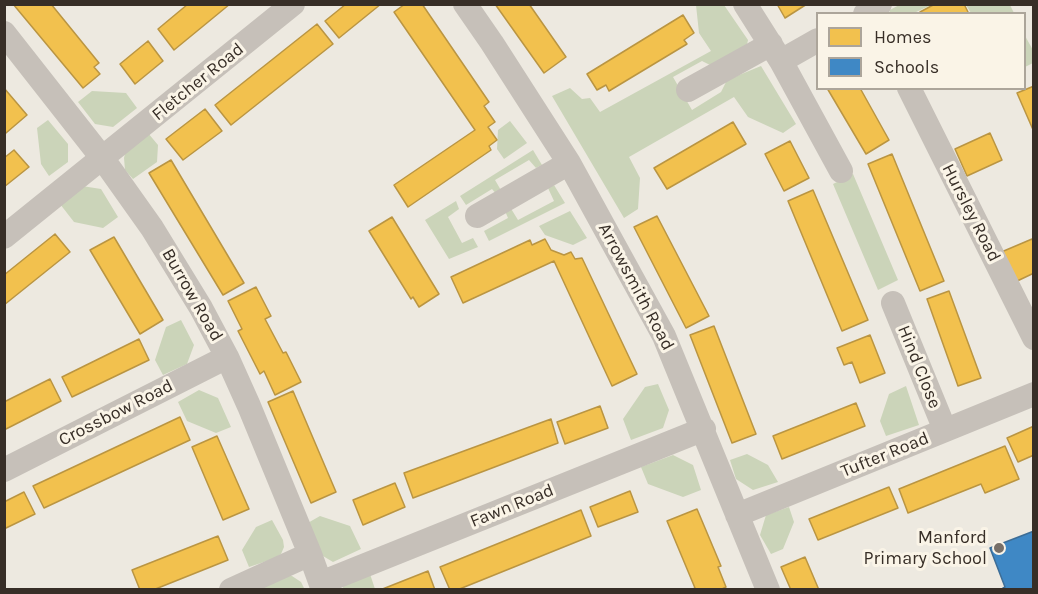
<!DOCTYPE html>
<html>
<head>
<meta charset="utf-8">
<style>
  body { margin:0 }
  #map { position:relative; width:1038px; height:594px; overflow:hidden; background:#ede9e0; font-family:Karla,sans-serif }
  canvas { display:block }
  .frame { position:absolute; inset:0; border:6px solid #372e27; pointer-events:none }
  .legend { position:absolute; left:816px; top:12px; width:210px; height:78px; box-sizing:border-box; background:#faf4e7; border:2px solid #aca59a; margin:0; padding:8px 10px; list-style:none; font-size:18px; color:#372e27 }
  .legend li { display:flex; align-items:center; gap:12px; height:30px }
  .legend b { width:30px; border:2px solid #aca59a }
</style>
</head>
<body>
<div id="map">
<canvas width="1038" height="594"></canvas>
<div class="frame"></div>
<ul class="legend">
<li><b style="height:16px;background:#f2c14e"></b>Homes</li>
<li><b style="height:16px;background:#3f88c5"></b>Schools</li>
</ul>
</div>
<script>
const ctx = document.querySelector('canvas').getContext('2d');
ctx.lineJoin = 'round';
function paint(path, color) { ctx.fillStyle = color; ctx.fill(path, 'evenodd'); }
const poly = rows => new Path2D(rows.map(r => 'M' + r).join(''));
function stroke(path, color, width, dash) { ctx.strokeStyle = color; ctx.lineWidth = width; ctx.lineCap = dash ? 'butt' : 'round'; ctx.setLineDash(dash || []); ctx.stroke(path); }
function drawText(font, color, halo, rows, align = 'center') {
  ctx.font = font + ' Karla,sans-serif'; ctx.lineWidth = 6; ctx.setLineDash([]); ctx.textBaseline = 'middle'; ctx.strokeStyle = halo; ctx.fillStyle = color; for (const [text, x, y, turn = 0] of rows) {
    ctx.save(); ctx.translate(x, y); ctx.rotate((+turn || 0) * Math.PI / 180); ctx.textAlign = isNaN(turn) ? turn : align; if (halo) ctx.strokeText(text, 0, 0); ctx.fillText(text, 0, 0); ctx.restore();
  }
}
paint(poly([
  [696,5,724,5,748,40,746,49,716,68,702,61,673,77,692,110,721,92,727,80,761,66,796,124,783,133,748,117,734,97,629,157,640,178,638,209,624,218,552,96,570,88,582,99,590,98,600,112,711,51,699,33],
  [899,5,931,5,914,13,889,14,890,10],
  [966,5,1010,5,1014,13,971,13],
  [1024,34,1034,52,1033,63,1025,67],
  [92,91,126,93,137,108,113,127,95,124,78,102],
  [48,120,68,144,68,162,49,176,41,164,37,128],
  [510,121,527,143,504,159,497,149,498,130],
  [148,133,158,145,157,162,133,179,125,170,124,158,126,149],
  [533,150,542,165,536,168,529,160,495,180,502,192,498,196,492,189,466,205,460,196],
  [853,174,898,280,878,290,833,184],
  [554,185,565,203,489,241,484,231,508,218,505,211,510,207,518,220,554,201,548,188],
  [82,186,101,189,118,217,103,228,74,222,60,204],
  [456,201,459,209,448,217,462,243,473,238,478,247,449,259,425,220],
  [570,211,587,238,573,245,545,235,539,226],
  [181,320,194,345,187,364,163,375,155,360,166,327],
  [658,384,669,410,663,428,631,440,623,419,645,387],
  [906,386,919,425,886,436,880,421,889,394],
  [199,390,218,398,231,427,216,433,187,421,178,402],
  [747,454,768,465,778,482,753,490,736,479,730,460],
  [673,455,693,465,701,490,683,497,648,484,641,467],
  [789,507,794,522,783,549,771,554,760,535,766,515],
  [320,516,350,526,361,549,333,562,318,553,306,524],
  [272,520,283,540,284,547,281,554,273,559,249,567,242,550,256,527],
  [370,574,375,589,342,590,344,585],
  [282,576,292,576,301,582,305,590,251,590]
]), '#cbd4b9');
const homes = poly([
  [13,4,51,4,99,63,94,67,100,74,83,88,13,4],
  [188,4,230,4,174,50,158,29,188,4],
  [346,4,381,4,339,38,325,21,346,4],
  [405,4,422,4,489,102,484,106,495,122,488,127,497,140,489,146,491,150,408,207,394,185,475,130,394,12,405,4],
  [495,4,529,4,566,57,544,73,495,4],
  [777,4,807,4,785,18,777,4],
  [935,4,964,4,969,14,920,14,920,12,935,4],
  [683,15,694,33,684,40,687,44,609,91,606,85,597,90,587,74,683,15],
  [317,24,333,44,231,125,215,105,317,24],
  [148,41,163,61,135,84,120,64,148,41],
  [1034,86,1034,132,1017,93,1034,86],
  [4,88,27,115,6,133,4,131,4,88],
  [827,88,860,88,889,140,866,154,827,88],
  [205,109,222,131,183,160,166,139,205,109],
  [733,122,746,144,667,189,654,168,733,122],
  [990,133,1002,160,967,176,955,149,990,133],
  [790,141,809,178,784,191,765,154,790,141],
  [14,150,29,167,4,187,4,158,14,150],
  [892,154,944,281,920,291,868,164,892,154],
  [171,160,244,283,223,295,149,173,171,160],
  [813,190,868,320,842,331,788,201,813,190],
  [657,216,709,316,686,328,634,227,657,216],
  [392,217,439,294,419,307,413,297,411,299,369,231,392,217],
  [55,234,70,252,4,305,4,275,55,234],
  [114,237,163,320,140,334,90,250,114,237],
  [545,239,551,250,564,255,571,252,575,259,582,258,637,374,612,386,554,261,463,303,451,277,530,240,532,245,545,239],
  [1032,239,1034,243,1034,273,1013,283,999,253,1032,239],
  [256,287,271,316,265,319,283,353,286,352,301,382,275,395,264,371,260,374,238,331,242,329,228,301,256,287],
  [949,291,981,378,958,386,927,299,949,291],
  [714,326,756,434,732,443,690,335,714,326],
  [870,335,885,373,860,383,852,362,844,365,837,348,870,335],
  [139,339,149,360,72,397,62,377,139,339],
  [50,379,61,401,4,430,4,402,50,379],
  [293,391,336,492,311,503,268,402,293,391],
  [856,403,865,426,782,459,773,436,856,403],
  [600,406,608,428,565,444,557,422,600,406],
  [180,417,190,440,44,508,33,486,180,417],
  [551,419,558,443,413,498,404,473,551,419],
  [1034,426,1034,455,1018,462,1007,438,1034,426],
  [217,436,249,509,223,520,192,447,217,436],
  [1005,446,1019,479,985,493,981,484,908,513,899,489,1005,446],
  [395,483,405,507,363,525,353,500,395,483],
  [889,487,898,508,818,540,809,519,889,487],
  [630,491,638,512,598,527,590,507,630,491],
  [24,492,35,514,4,529,4,502,24,492],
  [697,509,721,566,718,567,726,587,720,590,690,590,695,588,667,521,697,509],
  [581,510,591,536,457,590,450,590,440,567,581,510],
  [218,536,228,560,153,590,140,590,132,570,218,536],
  [805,557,819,590,791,590,781,567,805,557],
  [428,571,435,590,380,590,428,571]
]);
paint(homes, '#f2c14e');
stroke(homes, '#ba9542', 1.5);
const schools = poly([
  [1034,531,1034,590,1000,590,1005,587,990,548,1034,531]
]);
paint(schools, '#3f88c5');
stroke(schools, '#3d6d96', 1.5);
stroke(poly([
  [465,4,492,43,569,163,664,336,768,590],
  [745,4,781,61,841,171],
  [865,14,880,4],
  [4,33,103,159,152,228,201,308,227,357,249,406,310,554,323,590],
  [781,61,818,40],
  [909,88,1034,338],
  [688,90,771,44],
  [477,216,569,163],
  [4,237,293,4],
  [893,303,945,430],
  [4,470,227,357],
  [737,515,1034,394],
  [321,583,704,429],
  [231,590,310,554]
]), '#c6c0b9', 24);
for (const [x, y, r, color] of [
  [999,548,6,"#776f68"]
]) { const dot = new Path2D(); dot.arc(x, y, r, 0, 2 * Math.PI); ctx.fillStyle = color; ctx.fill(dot); stroke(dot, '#faf4e7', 2); }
drawText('18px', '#372e27', '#faf4e7', [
  ["Fletcher Road",198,82,-39],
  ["Hursley Road",971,213,63],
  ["Arrowsmith Road",636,287,62],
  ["Burrow Road",192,295,60],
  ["Hind Close",919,367,68],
  ["Crossbow Road",116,413,-27],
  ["Tufter Road",885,455,-22],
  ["Fawn Road",512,506,-22]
]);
drawText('18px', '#372e27', '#faf4e7', [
  ["Manford",987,538],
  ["Primary School",987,559]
], 'right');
</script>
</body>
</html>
